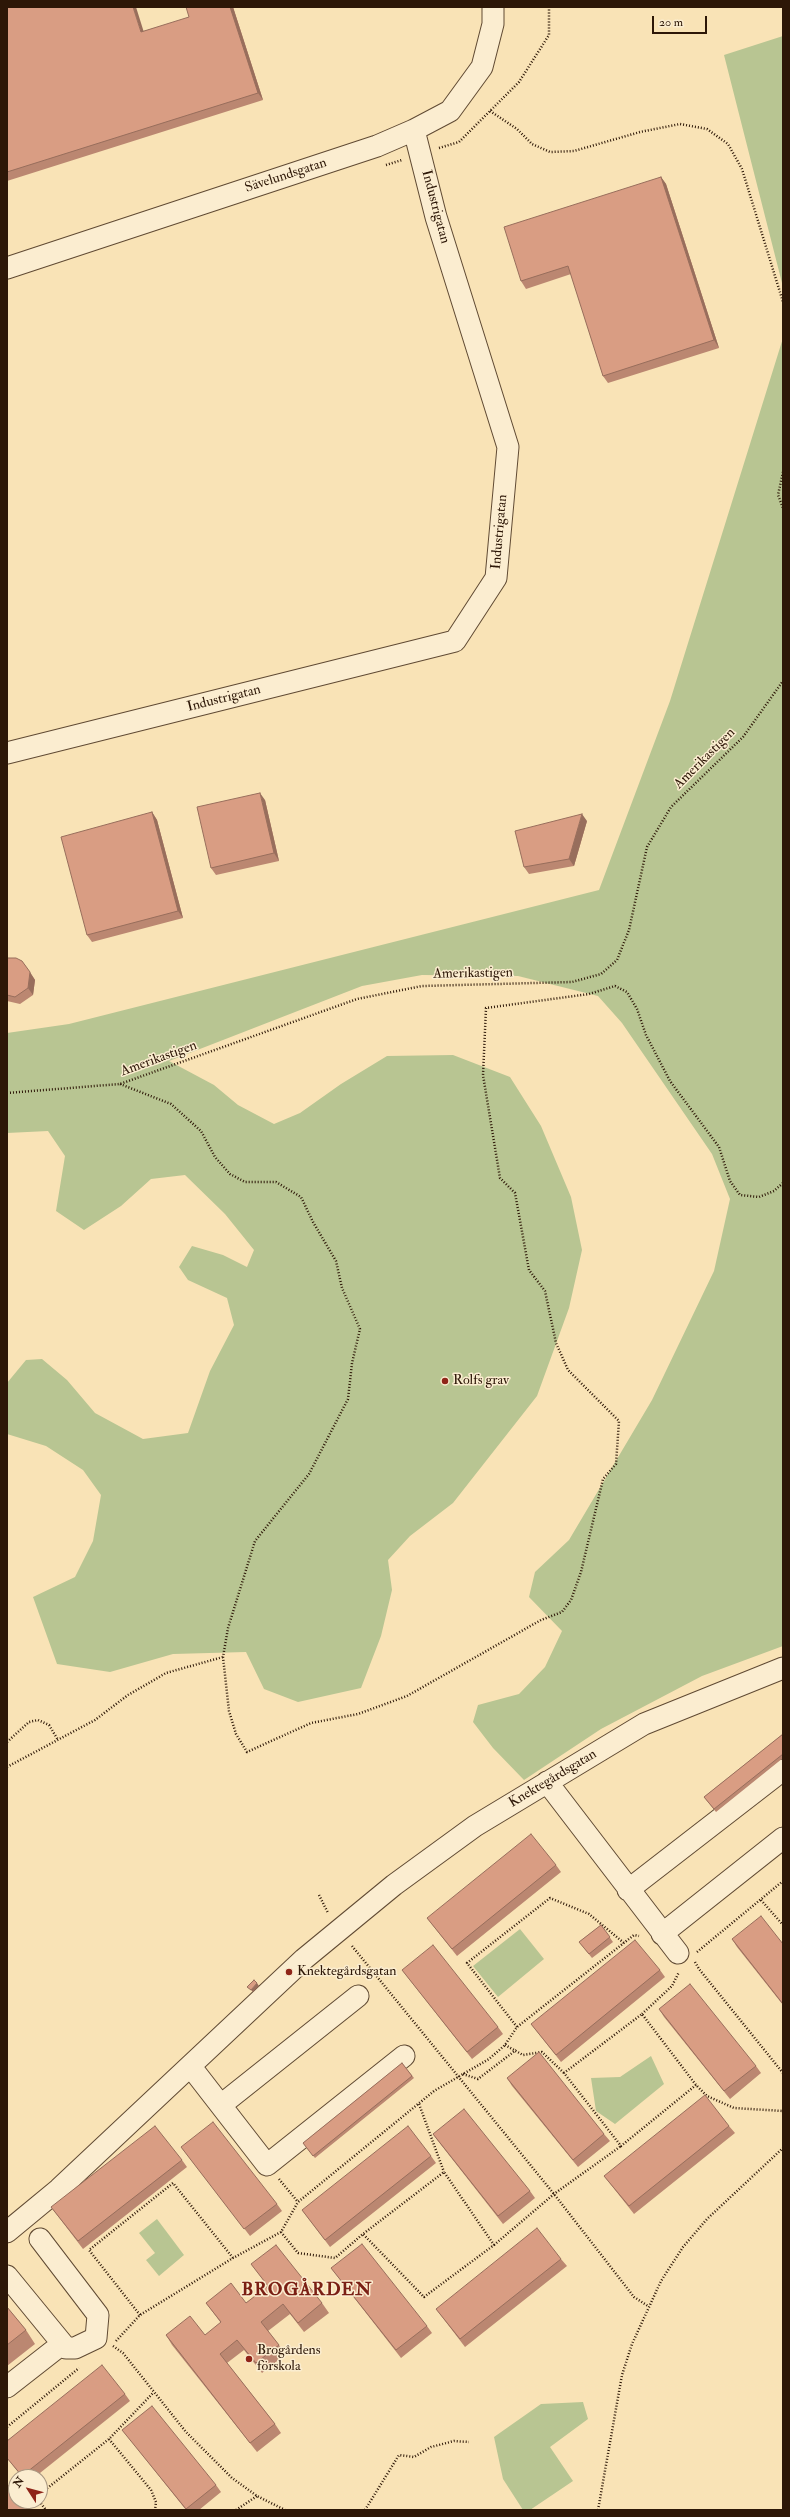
<!DOCTYPE html>
<html>
<head>
<meta charset="utf-8">
<style>
  body { margin:0 }
  #map { position:relative; width:790px; height:2517px; overflow:hidden; background:#f9e3b6; font-family:"IM FELL Double Pica",serif }
  canvas { display:block }
  .frame { position:absolute; inset:0; border:8px solid #2d1707; pointer-events:none }
  .north { position:absolute; left:8px; top:2469px; width:40px; height:40px; box-sizing:border-box; background:#fbedd0; border:1px solid #a99780; border-radius:50%; rotate:306deg; font-size:11px; font-weight:700; line-height:16px; text-align:center; color:#2d1707 }
  .north::after { content:''; display:block; margin:auto; width:14px; height:18px; background:#8f2418; clip-path:polygon(50% 0,100% 100%,50% 72%,0 100%) }
  .scale { position:absolute; left:652px; top:16px; width:55px; height:18px; box-sizing:border-box; border:2px solid #2d1707; border-top:0; padding-left:5px; font-size:12px; line-height:14px; white-space:nowrap; color:#2d1707; -webkit-text-stroke:3px #fbedd0; paint-order:stroke }
</style>
</head>
<body>
<div id="map">
<canvas width="790" height="2517"></canvas>
<div class="frame"></div>
<div class="north">N</div>
<div class="scale">20 m</div>
</div>
<script>
const ctx = document.querySelector('canvas').getContext('2d');
ctx.lineJoin = 'round';
function paint(path, color) { ctx.fillStyle = color; ctx.fill(path, 'evenodd'); }
const poly = rows => new Path2D(rows.map(r => 'M' + r).join(''));
function stroke(path, color, width, dash) { ctx.strokeStyle = color; ctx.lineWidth = width; ctx.lineCap = dash ? 'butt' : 'round'; ctx.setLineDash(dash || []); ctx.stroke(path); }
function drawText(font, color, halo, rows, align = 'center') {
  ctx.font = font + ' "IM FELL Double Pica",serif'; ctx.lineWidth = 3; ctx.setLineDash([]); ctx.textBaseline = 'middle'; ctx.strokeStyle = halo; ctx.fillStyle = color; for (const [text, x, y, turn = 0] of rows) {
    ctx.save(); ctx.translate(x, y); ctx.rotate((+turn || 0) * Math.PI / 180); ctx.textAlign = isNaN(turn) ? turn : align; if (halo) ctx.strokeText(text, 0, 0); ctx.fillText(text, 0, 0); ctx.restore();
  }
}
paint(poly([
  [783,36,783,287,724,55],
  [783,338,783,1646,702,1676,601,1729,524,1780,493,1748,473,1722,478,1705,519,1694,545,1667,562,1631,529,1597,535,1572,569,1540,652,1400,714,1271,730,1199,712,1154,622,1023,598,996,518,976,422,975,362,986,169,1061,214,1085,238,1105,274,1124,300,1113,341,1084,387,1056,453,1055,510,1077,541,1126,571,1197,582,1250,569,1308,537,1396,453,1503,410,1536,388,1560,392,1590,381,1636,361,1688,298,1702,264,1689,246,1652,173,1654,110,1672,57,1664,33,1597,75,1577,93,1541,101,1495,83,1470,46,1446,7,1434,7,1383,26,1360,42,1359,67,1380,95,1413,143,1439,188,1433,210,1371,234,1325,227,1298,188,1280,179,1267,192,1246,223,1255,247,1267,254,1250,225,1214,185,1175,151,1179,121,1206,84,1230,56,1211,65,1156,48,1131,7,1133,7,1033,69,1024,599,890,670,701],
  [520,1929,544,1959,498,1997,473,1966],
  [651,2056,664,2084,615,2124,596,2111,591,2078,620,2077],
  [157,2219,184,2255,159,2276,146,2260,155,2253,139,2233],
  [583,2402,588,2419,550,2447,573,2481,530,2510,523,2510,503,2479,494,2437,541,2404]
]), '#b8c592');
const minor = poly([
  [7,268,377,146,414,130,450,111,482,67,493,24,493,7],
  [7,753,455,641,496,578,508,447,436,217,414,130],
  [547,1782,678,1953],
  [628,1890,783,1770],
  [662,1934,783,1838],
  [191,2067,267,2165,404,2056],
  [221,2105,358,1996],
  [7,2232,59,2189,304,1959,394,1885,475,1826,644,1724,783,1668],
  [7,2276,66,2348,75,2348,96,2338,98,2315,40,2239],
  [7,2387,62,2344]
]);
stroke(minor, '#604a33', 23);
stroke(poly([
  [490,111,517,129,532,144,550,152,574,151,640,132,680,124,707,129,728,144,742,169,783,302],
  [439,148,459,142,519,82,549,35,549,7],
  [386,165,402,160],
  [783,472,778,495,783,508],
  [120,1084,171,1104,201,1131,215,1157,230,1174,245,1182,276,1182,301,1197,313,1222,336,1261,342,1288,360,1329,352,1363,348,1399,309,1474,255,1541,228,1628,223,1657,229,1711,236,1734,247,1752,311,1723,358,1714,407,1696,541,1620,562,1612,571,1600,581,1572,603,1479,616,1464,619,1421,568,1370,556,1343,545,1291,529,1270,515,1193,500,1178,483,1075,486,1008,589,994,615,986,627,992,637,1009,646,1035,670,1081,719,1147,730,1181,740,1195,759,1197,774,1191,783,1183],
  [7,1093,120,1084,357,999,422,986,572,982,601,974,617,960,629,930,647,847,671,807,743,737,783,681],
  [7,1742,29,1722,38,1720,49,1725,58,1740],
  [7,1767,95,1720,128,1695,166,1673,223,1657],
  [319,1895,328,1913],
  [761,1900,783,1925],
  [352,1946,554,2194,634,2297,648,2306],
  [697,1952,783,1881],
  [695,1962,699,1969,783,2073],
  [642,2014,672,1986,679,1972],
  [517,2027,467,1963,550,1898,589,1914,624,1943],
  [505,2045,523,2055,542,2052,564,2073],
  [463,2074,478,2079,516,2050],
  [696,2085,621,2146,564,2073,642,2014,696,2085,707,2096,734,2108,783,2111],
  [419,2104,444,2172],
  [279,2179,298,2202],
  [281,2232,298,2253,335,2258,363,2234,444,2172,494,2245,424,2297,363,2234],
  [494,2245,554,2194,621,2146],
  [140,2315,89,2250,173,2183,233,2258],
  [116,2341,140,2315,233,2258,281,2232,298,2202,434,2091,489,2059,505,2045,517,2027,634,1935,639,1936],
  [113,2346,123,2353,186,2432,232,2478,257,2496,285,2510],
  [7,2427,79,2368],
  [109,2439,151,2490,156,2502,155,2510],
  [40,2494,109,2439,153,2393],
  [39,2501,46,2510],
  [236,2510,257,2496],
  [365,2510,399,2455,414,2457,431,2447,454,2441,469,2442],
  [598,2510,622,2375,632,2344,661,2281,683,2247,707,2219,783,2148]
]), '#2d1707', 2.5, [1, 2]);
stroke(minor, '#fbedd0', 21);
paint(poly([
  [7,7,144,31,233,7,263,100,7,181],
  [661,177,666,184,719,348,608,383,603,376,571,274,526,289,521,281],
  [265,800,279,861,216,875,211,868],
  [152,812,157,820,183,918,92,942,87,935],
  [587,821,574,866,529,874,524,867],
  [7,958,22,961,35,980,33,995,20,1004,7,1001],
  [783,1734,783,1758,716,1812,704,1797],
  [556,1865,561,1872,457,1956,427,1918],
  [601,1925,613,1942,592,1958,579,1942],
  [732,1939,783,1944,783,2005,737,1947],
  [402,1970,498,2027,503,2034,472,2059],
  [660,1970,665,1977,561,2062,531,2024],
  [659,2009,756,2066,761,2073,730,2099,664,2017],
  [402,2063,414,2078,315,2158,303,2143],
  [507,2078,604,2134,610,2141,578,2167,512,2086],
  [729,2126,735,2133,634,2214,604,2176],
  [433,2134,530,2191,535,2198,503,2224,438,2141],
  [181,2147,277,2204,282,2211,250,2236],
  [431,2156,436,2163,330,2247,302,2210],
  [182,2160,187,2167,83,2249,51,2207],
  [561,2259,567,2266,465,2347,436,2309],
  [251,2264,322,2303,329,2313,304,2332,290,2314,268,2331,286,2354,262,2373,244,2350,227,2363,275,2424,281,2433,257,2452,172,2345,166,2335,205,2335,221,2323,206,2303,246,2303,268,2286],
  [331,2268,427,2326,432,2333,401,2358],
  [7,2307,26,2330,35,2344,7,2366],
  [125,2394,130,2401,35,2477,22,2477,7,2458,7,2441],
  [122,2430,216,2485,221,2492,199,2510,186,2510,128,2437]
]), '#bb8771');
paint(poly([
  [133,7,136,7,146,39,141,32],
  [230,7,233,7,263,100,258,93],
  [661,177,666,184,719,348,714,340],
  [260,793,265,800,279,861,274,853],
  [152,812,157,820,183,918,178,911],
  [582,814,587,821,574,866,569,859],
  [30,972,35,980,33,995,28,988],
  [257,1983,259,1986,253,1992,251,1990]
]), '#986e5c');
const building = poly([
  [7,7,133,7,141,32,189,17,186,7,230,7,258,93,7,172,7,7],
  [661,177,714,340,603,376,568,266,521,281,504,227,661,177],
  [260,793,274,853,211,868,197,807,260,793],
  [152,812,178,911,87,935,61,837,152,812],
  [582,814,569,859,524,867,515,831,582,814],
  [7,958,16,958,22,961,30,972,28,988,15,997,7,995,7,958],
  [783,1734,783,1754,714,1809,704,1797,783,1734],
  [531,1834,556,1865,452,1949,427,1918,531,1834],
  [761,1916,783,1944,783,2004,732,1939,761,1916],
  [601,1925,610,1937,589,1954,579,1942,601,1925],
  [635,1940,660,1970,556,2055,531,2024,635,1940],
  [433,1945,498,2027,467,2052,402,1970,433,1945],
  [254,1980,257,1983,251,1990,247,1987,254,1980],
  [690,1984,756,2066,724,2091,659,2009,690,1984],
  [539,2052,604,2134,573,2160,507,2078,539,2052],
  [402,2063,412,2076,313,2156,303,2143,402,2063],
  [705,2095,729,2126,629,2206,604,2176,705,2095],
  [464,2109,530,2191,498,2216,433,2134,464,2109],
  [213,2122,277,2204,244,2229,181,2147,213,2122],
  [155,2126,182,2160,78,2241,51,2207,155,2126],
  [408,2126,431,2156,325,2240,302,2210,408,2126],
  [537,2228,561,2259,460,2339,436,2309,537,2228],
  [362,2244,427,2326,396,2350,331,2268,362,2244],
  [276,2245,322,2303,298,2323,283,2304,261,2322,279,2345,256,2363,237,2340,220,2354,275,2424,250,2443,166,2335,190,2316,205,2335,221,2322,206,2303,231,2283,246,2303,268,2286,251,2264,276,2245],
  [7,2307,26,2330,7,2345,7,2307],
  [102,2365,125,2394,22,2476,7,2458,7,2441,102,2365],
  [152,2406,216,2485,186,2509,122,2430,152,2406],
  [7,2484,16,2495,16,2501,21,2501,28,2510,7,2510,7,2484]
]);
paint(building, '#d99d83');
stroke(building, '#986e5c', 1);
for (const [x, y, r, color] of [
  [445,1381,4,"#8f2418"],
  [289,1972,4,"#8f2418"],
  [249,2359,4,"#8f2418"]
]) { const dot = new Path2D(); dot.arc(x, y, r, 0, 2 * Math.PI); ctx.fillStyle = color; ctx.fill(dot); stroke(dot, '#fbedd0', 1.5); }
drawText('14px', '#2d1707', '#fbedd0', [
  ["Sävelundsgatan",286,176,-18],
  ["Industrigatan",435,207,75],
  ["Industrigatan",500,532,-85],
  ["Industrigatan",224,699,-14],
  ["Amerikastigen",705,759,-45],
  ["Amerikastigen",473,974,-1],
  ["Amerikastigen",159,1059,-20],
  ["Knektegårdsgatan",553,1779,-31]
]);
drawText('14px', '#2d1707', '#fbedd0', [
  ["Rolfs grav",453,1381],
  ["Knektegårdsgatan",297,1972],
  ["Brogårdens",257,2351],
  ["förskola",257,2367]
], 'left');
ctx.letterSpacing = '1px';
drawText('bold 18px', '#7a1f14', '#fbedd0', [
  ["BROGÅRDEN",307,2291]
]);
ctx.letterSpacing = '0px';
</script>
</body>
</html>
